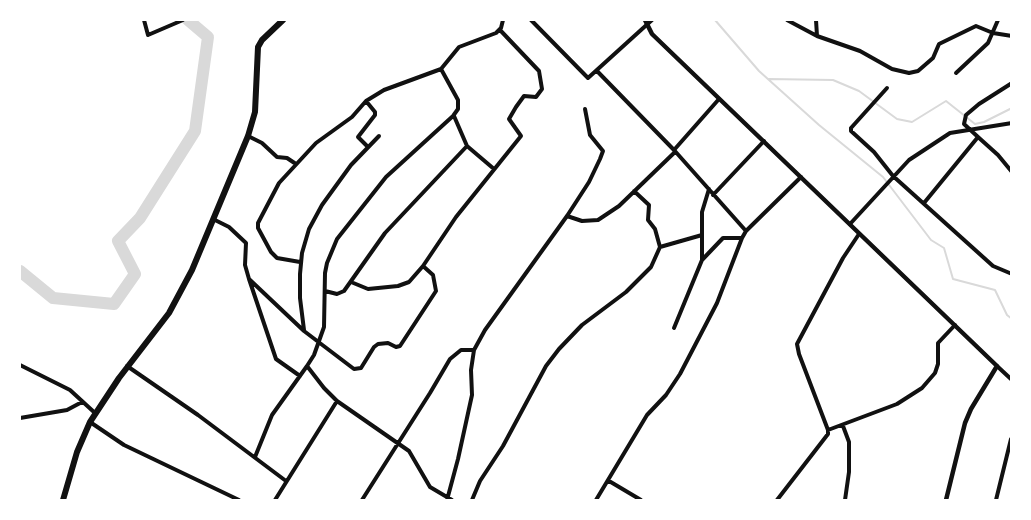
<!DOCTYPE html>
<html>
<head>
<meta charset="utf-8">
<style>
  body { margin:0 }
  #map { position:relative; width:1031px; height:520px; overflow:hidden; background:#fff; font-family:"IBM Plex Sans",sans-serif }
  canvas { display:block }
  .frame { position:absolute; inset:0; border:21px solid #fff; pointer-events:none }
</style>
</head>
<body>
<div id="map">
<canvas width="1031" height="520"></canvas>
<div class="frame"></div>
</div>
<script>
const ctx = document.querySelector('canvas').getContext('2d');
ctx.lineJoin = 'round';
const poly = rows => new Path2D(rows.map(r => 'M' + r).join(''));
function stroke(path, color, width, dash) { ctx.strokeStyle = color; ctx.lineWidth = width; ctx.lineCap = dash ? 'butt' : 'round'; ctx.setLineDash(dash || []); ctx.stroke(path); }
stroke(poly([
  [715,20,759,71,819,125,883,177,931,240,944,248,953,279,995,290,1007,315,1012,319],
  [769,79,833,80,859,91,897,119,912,122,946,101,975,124,984,122,1012,108]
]), '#d9d9d9', 2);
stroke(poly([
  [20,271,53,298,114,304,135,274,118,241,140,218,195,131,208,37,188,20]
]), '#d9d9d9', 12);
stroke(poly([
  [144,20,148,35,183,20],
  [531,20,588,78,652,20],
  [787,20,817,36,860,51,892,69,909,73,918,71,933,58,939,44,976,26,993,33,1012,36],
  [816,20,817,36],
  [441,69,458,100,458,109,453,116,386,177,337,239,327,263,325,273,324,327,314,355,307,366,324,388,337,401,409,451,430,487,452,500],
  [597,71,674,150,746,231],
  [956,73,988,43,998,20],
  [887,88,851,128,851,131,874,152,893,176,993,266,1012,274],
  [366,101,375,112,375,115,358,137,368,147],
  [454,116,467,146,494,169],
  [248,136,262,143,277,157,287,158,296,164],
  [978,137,998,155,1012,172],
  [674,150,719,99],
  [634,191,649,205,648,220,655,229,660,247],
  [713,195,764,141],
  [924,203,978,137,964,124,966,115,979,104,1012,83],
  [567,216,582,221,598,220,619,206,675,152],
  [215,220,229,227,246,243,245,265,249,279,304,331,354,369,361,368,374,347,378,344,388,343,396,347,400,346,436,291,433,275,423,266,456,217,521,136,509,119,516,107,524,96,536,97,542,89,539,71,500,30],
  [850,224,909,160,950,133,1012,123],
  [702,260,723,238,742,238],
  [300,262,277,258,271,252,258,228,258,223,279,183,316,143,352,117,366,101,384,90,441,69,459,47,496,33,501,28,503,20],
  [249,279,276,359,300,376],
  [351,282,368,289,398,286,409,282,423,266],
  [325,291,337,294,344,291,385,233,467,146],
  [674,328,702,260,702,235],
  [304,330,300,298,300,274,302,253,309,229,322,205,351,165,379,136],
  [20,365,70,390,95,413],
  [127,366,198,415,286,481],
  [997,366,1012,380],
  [20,418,67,410,82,402],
  [90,422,124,445,239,500],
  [843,426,849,442,849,472,845,500],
  [828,430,897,404,922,388,935,373,938,364,938,343,955,325],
  [255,457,272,415,307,366],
  [609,481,641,500],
  [275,500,337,401],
  [362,500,430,393,450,359,461,350,474,350],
  [447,500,458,459,472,395,471,370,474,350,485,330,567,216,589,182,600,159,603,151,590,135,585,109],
  [472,500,480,481,503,446,546,366,559,349,582,325,626,292,651,267,660,247,702,235,702,212,709,189],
  [596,500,647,415,666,395,680,374,717,303,742,238,746,231,801,177],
  [777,500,828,434,828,430,799,354,797,344,843,258,859,234],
  [996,500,1011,439]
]), '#111', 4);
stroke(poly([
  [645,20,652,34,997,366,971,409,965,423,946,500]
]), '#111', 4.5);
stroke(poly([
  [63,500,77,452,90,422,119,378,169,313,192,270,248,136,255,112,258,47,262,40,283,20]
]), '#111', 6);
</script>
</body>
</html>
